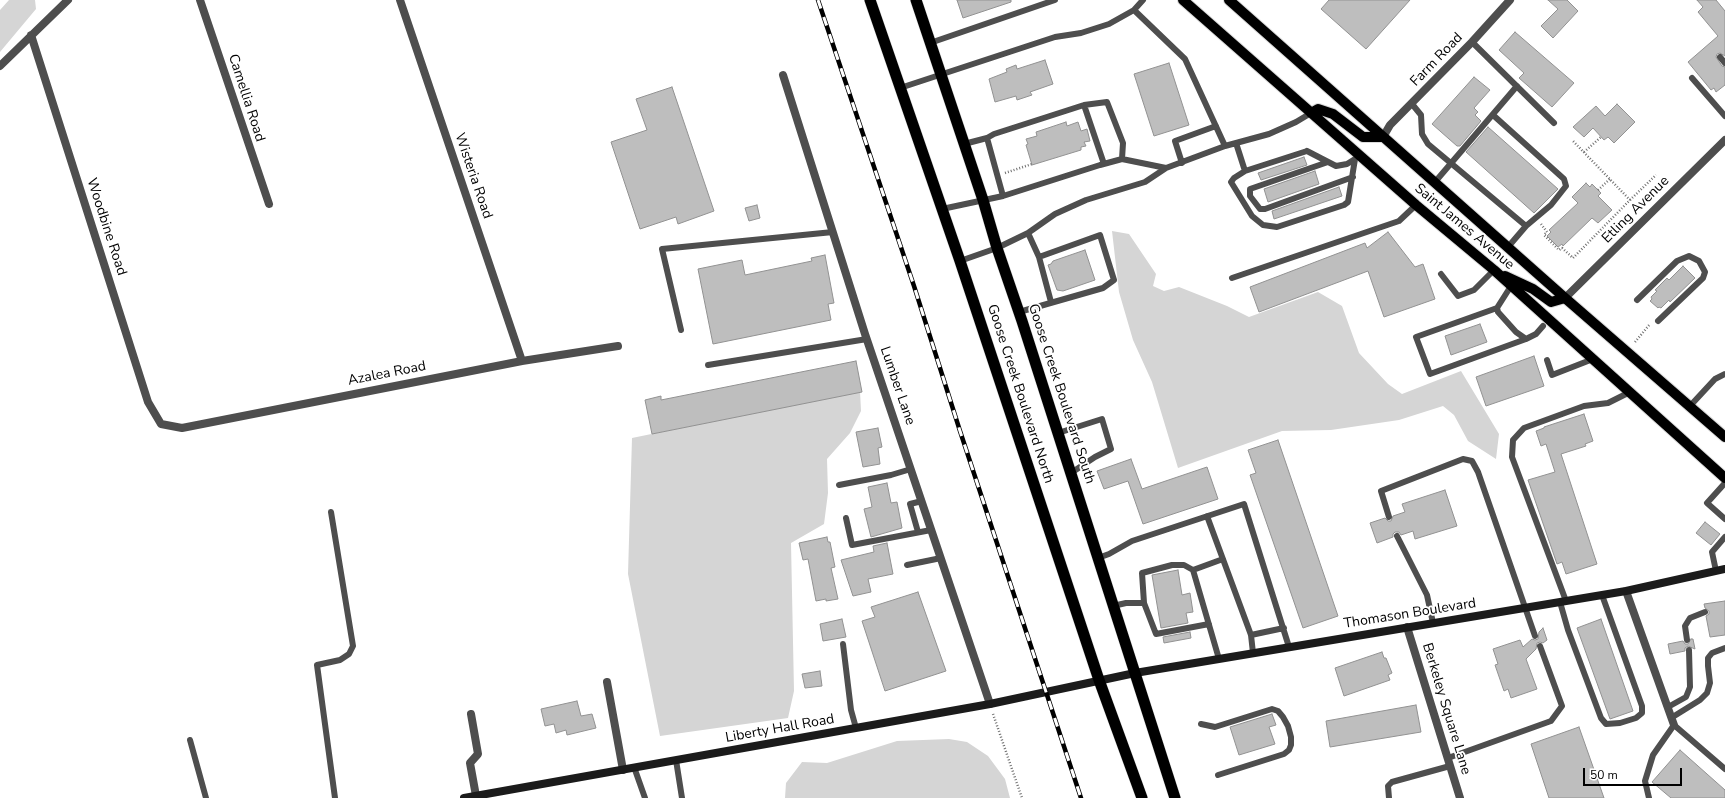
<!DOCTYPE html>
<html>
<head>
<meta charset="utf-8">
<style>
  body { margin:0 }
  #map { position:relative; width:1725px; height:798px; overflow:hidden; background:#fff; font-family:"Nunito Sans",sans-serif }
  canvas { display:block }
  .scale { position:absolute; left:1583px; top:768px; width:99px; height:18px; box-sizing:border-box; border:2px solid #000; border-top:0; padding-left:5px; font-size:12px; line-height:14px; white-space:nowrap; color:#000; -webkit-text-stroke:3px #fff; paint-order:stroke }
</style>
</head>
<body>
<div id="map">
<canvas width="1725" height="798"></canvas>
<div class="scale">50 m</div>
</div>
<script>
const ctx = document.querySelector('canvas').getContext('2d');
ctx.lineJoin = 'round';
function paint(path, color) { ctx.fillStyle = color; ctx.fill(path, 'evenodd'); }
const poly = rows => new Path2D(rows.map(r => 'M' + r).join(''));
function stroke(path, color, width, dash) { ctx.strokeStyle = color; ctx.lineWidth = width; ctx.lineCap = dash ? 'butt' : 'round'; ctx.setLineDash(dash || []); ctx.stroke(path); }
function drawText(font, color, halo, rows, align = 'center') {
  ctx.font = font + ' "Nunito Sans",sans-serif'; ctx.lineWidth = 3.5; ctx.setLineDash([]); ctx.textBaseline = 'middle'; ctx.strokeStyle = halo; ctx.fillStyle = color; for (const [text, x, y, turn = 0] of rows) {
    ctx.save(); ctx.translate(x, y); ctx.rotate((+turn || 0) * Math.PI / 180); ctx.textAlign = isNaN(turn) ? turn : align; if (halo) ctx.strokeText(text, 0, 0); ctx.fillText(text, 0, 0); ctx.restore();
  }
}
paint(poly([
  [9,0,35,0,36,9,0,52,0,10],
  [1112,231,1129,234,1156,274,1153,286,1164,291,1179,287,1227,306,1249,317,1318,292,1342,306,1359,353,1388,384,1402,394,1461,371,1499,434,1496,459,1468,441,1454,415,1443,406,1399,420,1331,430,1282,431,1178,468,1152,382,1133,340,1119,292],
  [860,391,861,411,850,433,827,459,828,493,824,524,791,543,794,691,788,718,660,736,628,574,632,438],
  [949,739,967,742,988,756,1005,779,1010,798,785,798,786,783,802,762,827,763,897,741]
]), '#d5d5d5');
const building = poly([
  [957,0,1011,0,1011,2,963,18,957,0],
  [1329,0,1410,0,1366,49,1321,9,1329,0],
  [1548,0,1567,0,1578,11,1553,38,1541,26,1558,9,1548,0],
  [1697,0,1716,0,1725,11,1725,56,1720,53,1717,54,1716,57,1722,66,1725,67,1725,85,1716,92,1714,88,1711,90,1688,62,1718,36,1698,12,1703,7,1697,0],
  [1515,32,1574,83,1552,107,1519,78,1524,73,1499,50,1515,32],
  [1045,60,1053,84,1030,92,1032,95,1017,100,1016,96,995,102,989,79,1007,72,1006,69,1016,65,1017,69,1045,60],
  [1169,63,1189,125,1154,136,1134,74,1169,63],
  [1474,77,1490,90,1474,108,1478,112,1475,115,1481,121,1460,146,1457,146,1432,124,1474,77],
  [672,87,714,211,678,224,676,217,640,229,611,142,647,130,636,99,672,87],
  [1617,104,1635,122,1614,143,1608,137,1604,140,1593,128,1584,137,1573,127,1596,106,1605,116,1617,104],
  [1066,122,1067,126,1078,122,1081,131,1087,129,1090,141,1084,142,1086,146,1081,147,1081,150,1032,165,1026,145,1028,144,1026,139,1037,136,1036,132,1066,122],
  [1488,127,1558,189,1534,213,1466,152,1488,127],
  [1304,157,1307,165,1261,180,1258,173,1304,157],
  [1315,171,1319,184,1268,202,1264,189,1315,171],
  [1586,183,1590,187,1592,184,1601,193,1598,196,1612,210,1598,223,1592,218,1563,246,1562,244,1558,247,1547,236,1551,232,1549,230,1578,203,1572,197,1586,183],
  [1339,187,1342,196,1274,219,1272,211,1339,187],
  [757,205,760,218,749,221,745,208,757,205],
  [1388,232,1415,267,1423,264,1435,299,1384,317,1368,271,1259,312,1250,287,1365,243,1367,248,1388,232],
  [1085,250,1095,280,1063,291,1057,290,1048,265,1051,264,1053,261,1085,250],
  [825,255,834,303,828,304,831,320,713,344,698,269,742,260,745,275,812,261,811,258,825,255],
  [1683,266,1695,278,1670,302,1669,300,1661,308,1659,307,1658,308,1650,301,1652,299,1651,297,1657,291,1655,290,1667,278,1669,280,1683,266],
  [1480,324,1487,342,1451,355,1445,336,1480,324],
  [1534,356,1544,386,1486,406,1476,377,1534,356],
  [856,361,862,392,652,434,645,400,661,396,661,400,856,361],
  [1584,414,1593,441,1585,444,1586,446,1561,454,1597,564,1566,574,1562,562,1557,564,1528,480,1555,472,1546,444,1541,446,1536,431,1544,428,1544,427,1584,414],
  [878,428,882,447,878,448,880,464,863,467,856,432,878,428],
  [1278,440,1338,616,1303,628,1250,475,1256,473,1248,450,1278,440],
  [1131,459,1142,489,1207,467,1218,499,1143,524,1128,481,1104,489,1097,471,1131,459],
  [887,483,891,503,897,502,902,528,871,537,864,509,872,507,868,487,887,483],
  [1445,490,1457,526,1415,539,1413,531,1401,535,1399,532,1395,532,1393,534,1393,537,1377,543,1370,523,1385,518,1388,521,1391,521,1393,516,1405,512,1402,504,1445,490],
  [1705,522,1720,534,1711,545,1696,533,1705,522],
  [827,537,828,542,830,542,835,567,831,568,838,599,826,601,826,599,816,601,808,559,803,560,799,543,827,537],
  [887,543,893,574,868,579,871,592,853,596,841,560,874,552,873,546,887,543],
  [1178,570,1182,595,1190,593,1193,612,1186,613,1188,623,1161,628,1152,575,1178,570],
  [918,592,946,671,885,691,862,621,875,617,871,607,918,592],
  [1725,601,1725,635,1710,637,1706,616,1709,614,1709,611,1705,608,1704,604,1725,601],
  [842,619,846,637,823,641,820,624,842,619],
  [1601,619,1633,711,1610,719,1577,628,1601,619],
  [1543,628,1547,640,1543,643,1540,642,1537,643,1536,649,1526,659,1537,689,1511,698,1508,689,1504,691,1495,665,1498,664,1493,649,1520,640,1523,647,1532,639,1535,640,1538,639,1539,632,1543,628],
  [1190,632,1191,638,1164,643,1163,637,1190,632],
  [1691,639,1693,639,1695,649,1688,646,1685,648,1685,651,1670,654,1668,644,1683,641,1685,644,1688,644,1691,639],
  [1382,652,1384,658,1386,658,1392,673,1388,675,1390,680,1344,696,1335,668,1382,652],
  [820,671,822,686,805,688,802,674,820,671],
  [577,701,581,716,592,714,596,728,567,735,566,730,556,733,554,724,545,726,541,709,577,701],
  [1416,705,1421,732,1330,747,1326,721,1416,705],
  [1272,714,1276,725,1269,727,1275,744,1239,755,1230,727,1272,714],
  [1579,727,1604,798,1549,798,1531,744,1579,727],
  [1680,750,1725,790,1725,798,1671,798,1652,782,1680,750]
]);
paint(building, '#bebebe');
stroke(building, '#929292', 1);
const primary = poly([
  [1183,0,1416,205,1494,270,1725,478],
  [1229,0,1565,298,1725,437],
  [1311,113,1318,109,1333,114,1363,137,1383,137],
  [1505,276,1533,289,1551,302,1565,298]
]);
const trunk = poly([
  [870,0,960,261,1099,680,1142,798],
  [916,0,983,200,997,248,1022,321,1175,798]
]);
stroke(primary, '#dbdbdb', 12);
stroke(trunk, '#dbdbdb', 12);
stroke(poly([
  [1584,152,1601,137],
  [1005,173,1032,164],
  [1598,190,1610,179],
  [1630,200,1656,175],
  [1541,224,1547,232,1544,235,1559,250,1562,248,1573,258,1630,200,1573,141],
  [1635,342,1650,324],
  [993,714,1022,798]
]), '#707070', 2.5, [1, 2]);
stroke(poly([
  [1134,10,1185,59,1225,146],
  [1472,42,1554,123],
  [930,43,1055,0],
  [1720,57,1725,63],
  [1692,78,1725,116],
  [900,88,1055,37,1081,33,1109,24,1134,10,1143,0],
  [1412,104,1421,115,1422,134,1428,144,1526,226,1508,247],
  [1084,105,1104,164],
  [1493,115,1564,179,1566,186,1551,205,1526,226],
  [1236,143,1245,171],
  [964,144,987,138],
  [1307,151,1336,166,1347,164,1355,159,1348,202,1344,205,1277,227,1263,225,1252,216,1231,182,1234,178,1245,171,1307,151],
  [1328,162,1250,189,1250,196,1260,209,1265,209,1353,177],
  [1182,163,1175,141,1216,126],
  [1435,182,1517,86],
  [1003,196,987,138,994,134,1084,105,1107,102,1123,143,1122,159],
  [942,209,1003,196,1100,165,1122,159,1166,168],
  [1028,233,1039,257,1051,302],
  [960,261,997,248,1028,233,1055,214,1086,200,1145,182,1166,168,1225,146,1269,134,1296,122,1311,113],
  [1441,274,1458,296,1474,290,1494,270],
  [1232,278,1399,221,1416,205],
  [1511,286,1497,308,1498,312,1516,332,1526,339,1536,334,1543,326],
  [1637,300,1677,261,1689,256,1699,261,1705,272,1703,278,1658,321],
  [1497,308,1416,337,1430,374,1526,339],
  [1019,312,1103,288,1114,280,1100,235,1039,257],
  [681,330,662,249,833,232],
  [1547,360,1552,375,1593,359],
  [708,365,867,339],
  [1690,406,1715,379,1725,374],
  [1058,433,1102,419,1111,449,1095,457,1071,473],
  [1725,483,1707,503,1725,519],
  [839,485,891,475,911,469],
  [331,512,353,646,349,654,340,660,317,665,335,798],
  [1207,516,1251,635,1253,653],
  [1389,517,1381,491,1463,459,1472,461,1478,472,1535,636],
  [846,518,852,545,931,530],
  [918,532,910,504,922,501],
  [1397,536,1427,595,1433,623],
  [1098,558,1109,554,1132,541,1244,504,1289,647],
  [907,565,941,558],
  [1193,570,1223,559],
  [1716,571,1712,552,1725,537],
  [1566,601,1512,457,1513,440,1524,428,1584,406,1608,403,1630,392],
  [1560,602,1568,630,1601,718,1606,724,1620,723,1636,718,1642,713,1642,706,1602,595],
  [1144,603,1156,634,1209,624],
  [1113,606,1126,603,1144,603,1142,573,1172,565,1184,565,1193,570,1219,659],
  [1251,635,1284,628],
  [1687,640,1685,626,1690,618,1705,612],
  [843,644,851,710,856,728],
  [1668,707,1686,697,1690,687,1689,650],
  [1671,718,1700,700,1707,693,1710,683,1708,666,1708,658,1712,653,1725,648],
  [1201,724,1215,727,1272,709,1278,711,1283,717,1288,726,1291,737,1291,745,1289,750,1284,754,1218,775],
  [190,740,206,798],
  [1448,758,1551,721,1562,706,1540,646],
  [676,760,682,798],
  [634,767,645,798],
  [1389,798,1388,786,1392,782,1450,766],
  [1649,798,1645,781,1653,755,1674,725,1725,769]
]), '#4e4e4e', 6);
stroke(poly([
  [200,0,269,204],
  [400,0,522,361],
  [31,35,148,402,161,424,182,428,522,361,618,346],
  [0,66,68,0],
  [783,75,865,334,990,704],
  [1383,137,1390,125,1472,42,1510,0],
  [1565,298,1725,140],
  [1626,591,1674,725],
  [1407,627,1460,798],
  [607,682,623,770],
  [471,714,478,754,470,763,476,796]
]), '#4e4e4e', 8);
stroke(poly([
  [464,798,990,704,1135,673,1626,591,1725,569]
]), '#1b1b1b', 8);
stroke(primary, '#000', 10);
stroke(trunk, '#000', 11);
const rail = poly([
  [818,0,914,286,960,431,1081,798]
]);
stroke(rail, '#000', 4.5);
stroke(rail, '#fff', 3, [9]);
drawText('14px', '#000', '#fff', [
  ["Farm Road",1437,60,-46],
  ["Camellia Road",246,98,72],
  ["Wisteria Road",473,176,71],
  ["Etling Avenue",1636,210,-45],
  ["Woodbine Road",106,227,72],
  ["Saint James Avenue",1464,227,40],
  ["Azalea Road",387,374,-11],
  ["Lumber Lane",897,386,71],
  ["Goose Creek Boulevard North",1020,394,72],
  ["Goose Creek Boulevard South",1061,394,72],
  ["Thomason Boulevard",1410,614,-9],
  ["Berkeley Square Lane",1446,709,73],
  ["Liberty Hall Road",780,729,-10]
]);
</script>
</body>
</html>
